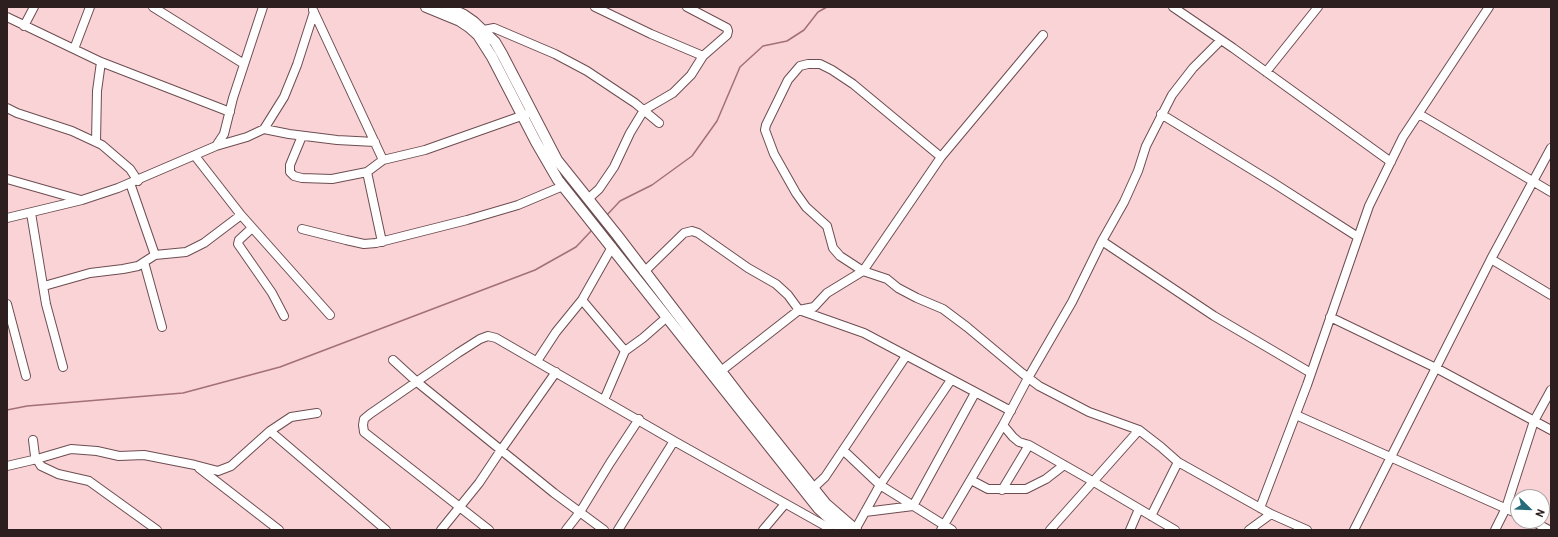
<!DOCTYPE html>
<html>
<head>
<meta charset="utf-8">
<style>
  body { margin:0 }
  #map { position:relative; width:1558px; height:537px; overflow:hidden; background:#fad3d7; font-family:Barlow,sans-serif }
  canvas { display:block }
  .frame { position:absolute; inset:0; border:8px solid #2d1f20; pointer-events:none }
  .north { position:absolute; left:1510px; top:489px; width:40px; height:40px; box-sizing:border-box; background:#fff; border:1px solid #aba5a6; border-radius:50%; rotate:113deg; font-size:11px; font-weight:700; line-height:16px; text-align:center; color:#2d1f20 }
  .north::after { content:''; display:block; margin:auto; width:14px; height:18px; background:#266c7a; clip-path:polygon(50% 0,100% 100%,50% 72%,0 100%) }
</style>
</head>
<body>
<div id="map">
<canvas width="1558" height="537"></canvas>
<div class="frame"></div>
<div class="north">N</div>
</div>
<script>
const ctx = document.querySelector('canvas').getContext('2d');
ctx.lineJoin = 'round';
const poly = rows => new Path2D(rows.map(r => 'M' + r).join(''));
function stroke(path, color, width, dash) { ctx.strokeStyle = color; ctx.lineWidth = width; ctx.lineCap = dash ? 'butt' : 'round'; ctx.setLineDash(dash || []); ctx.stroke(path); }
stroke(poly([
  [606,216,620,201,652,185,692,156,717,121,740,67,763,46,787,41,804,30,818,12,827,7],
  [7,410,27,406,183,393,280,367,535,270,576,247,592,230]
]), '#a27075', 1.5);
const minor = poly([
  [153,7,244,64],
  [595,7,651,34,703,56],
  [1173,7,1233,48,1391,162],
  [313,10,383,160],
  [7,17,101,62,230,112],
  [24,26,34,7],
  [484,30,494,28,555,54,587,71,635,103,659,123],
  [74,49,90,7],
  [1266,72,1318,7],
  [7,108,17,113,72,131,102,145,130,169,138,181],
  [1161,114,1272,182,1358,237],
  [1419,114,1551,192],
  [264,129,289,134,337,140,375,142],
  [302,136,290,165,290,172,294,176,302,178,332,179,367,172,383,160,425,150,527,114],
  [96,142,97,91,101,62],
  [216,146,247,137,264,129,284,97,297,65,314,12],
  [195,156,241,215,330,315],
  [941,157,853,84,832,70,820,64,808,64,800,66,788,80,766,125,765,130,774,154,796,193,806,207,827,226,833,248,840,256,863,271,887,279,898,288,917,298,943,309,967,327,1022,373,1039,386,1089,412,1139,430,1161,447,1178,462,1271,514,1307,530],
  [367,172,382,242],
  [7,179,81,200],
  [130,183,155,255],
  [588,199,599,189,614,167,630,133,644,110,673,93,691,75,703,56,727,35,728,31,727,28,687,7],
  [31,213,46,304,63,367],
  [7,218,82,200,118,188,216,146,224,134,233,98,263,7],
  [252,228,239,240,238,244,272,293,284,316],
  [302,229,346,240,364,244,376,243,467,220,518,205,563,186],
  [1102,241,1214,316,1311,373],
  [1491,259,1551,295],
  [144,262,162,327],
  [644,272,684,233,692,231,698,233,748,268,776,284,788,295,799,310,864,333,1011,411],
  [44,286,90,273,123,269,138,266,155,255,186,252,204,243,241,215],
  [582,300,625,351,604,400],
  [7,304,26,376],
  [1330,317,1436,368,1551,430],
  [625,351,643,338,667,317],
  [393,360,417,382,554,493,604,530],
  [537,361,556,332,582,300,612,247],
  [721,371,799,310,814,307,827,293,863,271,941,157,1043,35],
  [1296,415,1518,514],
  [1003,425,1013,437,1019,442,1029,445,1094,482,1175,530],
  [270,431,386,530],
  [33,440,35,456,41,466,58,474,89,481,157,530],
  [843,450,880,485,952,530],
  [7,466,37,459,71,449,97,451,119,456,144,455,195,465,218,471,231,466,270,431,291,417,317,413],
  [199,468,279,530],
  [971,480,988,489,1026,489,1046,479,1064,465],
  [1002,490,1029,445],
  [809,492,825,477,906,356],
  [1260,508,1307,385,1369,206,1403,137,1489,7],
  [865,512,913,506,975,393],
  [1151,516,1178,462],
  [1532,521,1549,530],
  [441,530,479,483,501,450,556,372],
  [489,530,364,432,363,425,364,419,370,414,458,353,480,339,488,336,496,338,674,441,829,528],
  [566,530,580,512,610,463,639,419],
  [618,530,674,441],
  [763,530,785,504],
  [855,530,880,485,951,380],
  [941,530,1003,425,1028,378,1072,302,1102,241,1124,202,1138,171,1146,146,1172,95,1193,68,1221,40],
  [1050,530,1139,430],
  [1130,530,1139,509],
  [1249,530,1271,514],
  [1354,530,1491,259,1551,148],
  [1495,530,1506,508,1534,421,1551,390]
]);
const major = poly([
  [426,7,460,21,469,27,478,35,492,57,536,142,558,180,818,508,842,530],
  [447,7,464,15,474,22,495,42,502,54,557,160,617,235,743,400,826,504,856,530]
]);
stroke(minor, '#6d4d51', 10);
stroke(major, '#6d4d51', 12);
stroke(minor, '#fff', 8);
stroke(major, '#fff', 10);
</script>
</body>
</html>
